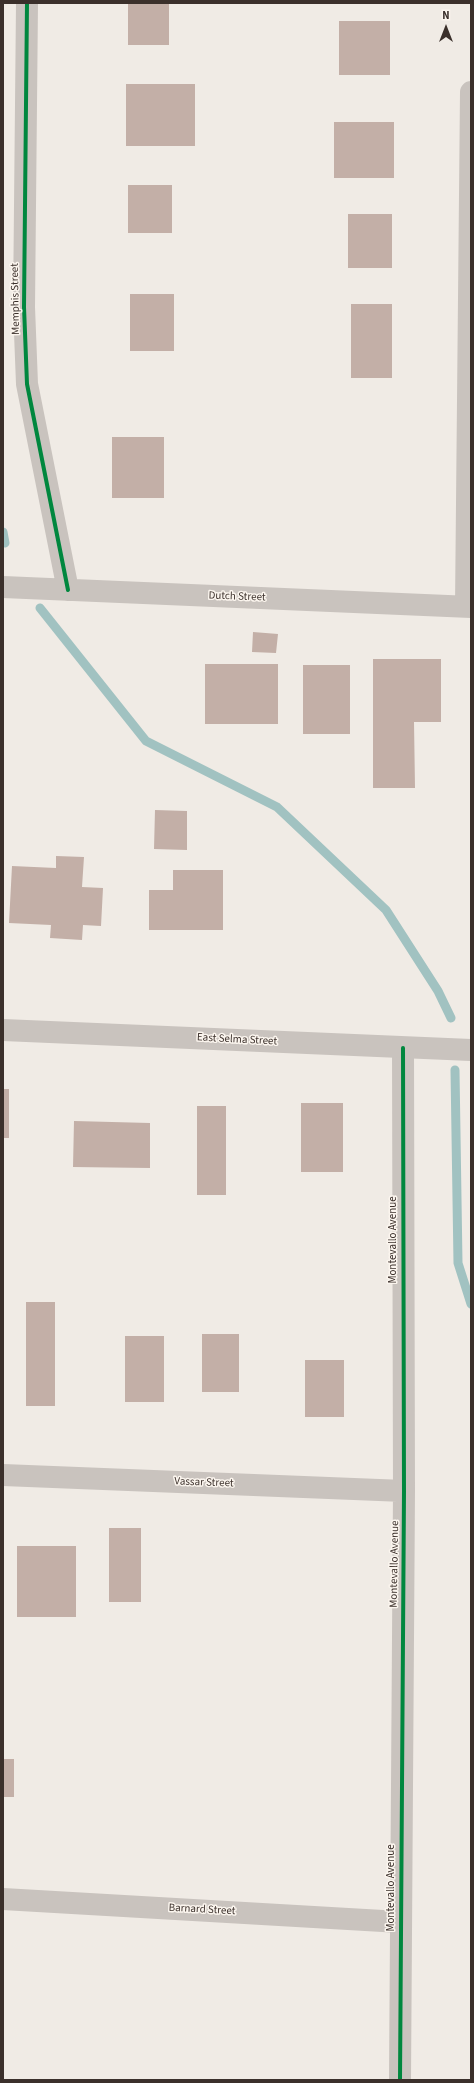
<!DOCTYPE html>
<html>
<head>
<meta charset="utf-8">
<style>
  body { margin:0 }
  #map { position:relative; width:474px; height:2083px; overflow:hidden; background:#f0ebe5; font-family:"Source Sans 3",sans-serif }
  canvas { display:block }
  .frame { position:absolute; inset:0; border:4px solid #3b302b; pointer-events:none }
  .north { position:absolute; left:426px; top:8px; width:40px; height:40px; -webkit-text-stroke:3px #fbf5ee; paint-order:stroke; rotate:0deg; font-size:11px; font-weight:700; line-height:16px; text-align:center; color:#3b302b }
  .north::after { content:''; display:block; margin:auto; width:14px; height:18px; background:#3b302b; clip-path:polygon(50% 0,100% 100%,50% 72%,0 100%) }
</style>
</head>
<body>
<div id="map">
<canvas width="474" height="2083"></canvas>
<div class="frame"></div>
<div class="north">N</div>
</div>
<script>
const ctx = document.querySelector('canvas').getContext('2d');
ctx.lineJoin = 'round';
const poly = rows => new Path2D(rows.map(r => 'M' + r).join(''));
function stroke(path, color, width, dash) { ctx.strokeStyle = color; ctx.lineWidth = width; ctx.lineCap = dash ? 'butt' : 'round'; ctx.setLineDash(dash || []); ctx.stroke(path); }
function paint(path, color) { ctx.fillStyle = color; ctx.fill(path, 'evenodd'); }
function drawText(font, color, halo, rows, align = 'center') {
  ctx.font = font + ' "Source Sans 3",sans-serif'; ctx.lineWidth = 3; ctx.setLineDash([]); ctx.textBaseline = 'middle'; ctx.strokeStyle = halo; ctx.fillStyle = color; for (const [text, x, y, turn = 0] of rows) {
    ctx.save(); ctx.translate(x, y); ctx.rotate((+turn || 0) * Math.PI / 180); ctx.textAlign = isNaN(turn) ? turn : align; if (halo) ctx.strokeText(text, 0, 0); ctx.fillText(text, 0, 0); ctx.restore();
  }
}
stroke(poly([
  [3,532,5,543],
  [40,608,146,741,277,807,386,910,438,991,451,1018],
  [455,1070,458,1263,471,1304]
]), '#a1c2c1', 9);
paint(poly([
  [128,3,169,3,169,45,128,45],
  [339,21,390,21,390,75,339,75],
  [126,84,195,84,195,146,126,146],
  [334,122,394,122,394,178,334,178],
  [128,185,172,185,172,233,128,233],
  [348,214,392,214,392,268,348,268],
  [130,294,174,294,174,351,130,351],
  [351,304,392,304,392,378,351,378],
  [112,437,164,437,164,498,112,498],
  [253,632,278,634,276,653,252,652],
  [373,659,441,659,441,722,414,722,415,788,373,788],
  [205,664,278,664,278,724,205,724],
  [303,665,350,665,350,734,303,734],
  [155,810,187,811,187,850,154,849],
  [56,856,84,857,82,887,103,888,101,926,83,925,82,940,50,938,51,925,9,923,12,866,56,868],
  [173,870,223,870,223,930,149,930,149,890,173,890],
  [3,1089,9,1089,9,1138,3,1138],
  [301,1103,343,1103,343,1172,301,1172],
  [197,1106,226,1106,226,1195,197,1195],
  [74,1121,150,1123,150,1168,73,1167],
  [26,1302,55,1302,55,1406,26,1406],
  [202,1334,239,1334,239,1392,202,1392],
  [125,1336,164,1336,164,1402,125,1402],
  [305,1360,344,1360,344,1417,305,1417],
  [109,1528,141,1528,141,1602,109,1602],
  [17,1546,76,1546,76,1617,17,1617],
  [3,1759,14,1759,14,1797,3,1797]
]), '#c3afa7');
stroke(poly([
  [27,3,24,307,27,384,68,590],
  [3,587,471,607],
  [466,606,471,92],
  [3,1475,404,1491],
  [3,1899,400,1922],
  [400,2080,404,1491,403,1048]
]), '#c9c3be', 22);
stroke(poly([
  [3,1030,471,1050]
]), '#c9c3be', 22);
stroke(poly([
  [27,3,24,307,27,384,68,590],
  [400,2080,404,1491,403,1048]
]), '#00873e', 4);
drawText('11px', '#3b302b', '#fbf5ee', [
  ["Memphis Street",16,299,-91],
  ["Dutch Street",237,597,2],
  ["East Selma Street",237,1040,3],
  ["Montevallo Avenue",394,1240,-90],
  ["Vassar Street",204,1483,2],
  ["Montevallo Avenue",395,1564,-89],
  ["Montevallo Avenue",392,1888,-90],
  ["Barnard Street",202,1910,3]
]);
</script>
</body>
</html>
